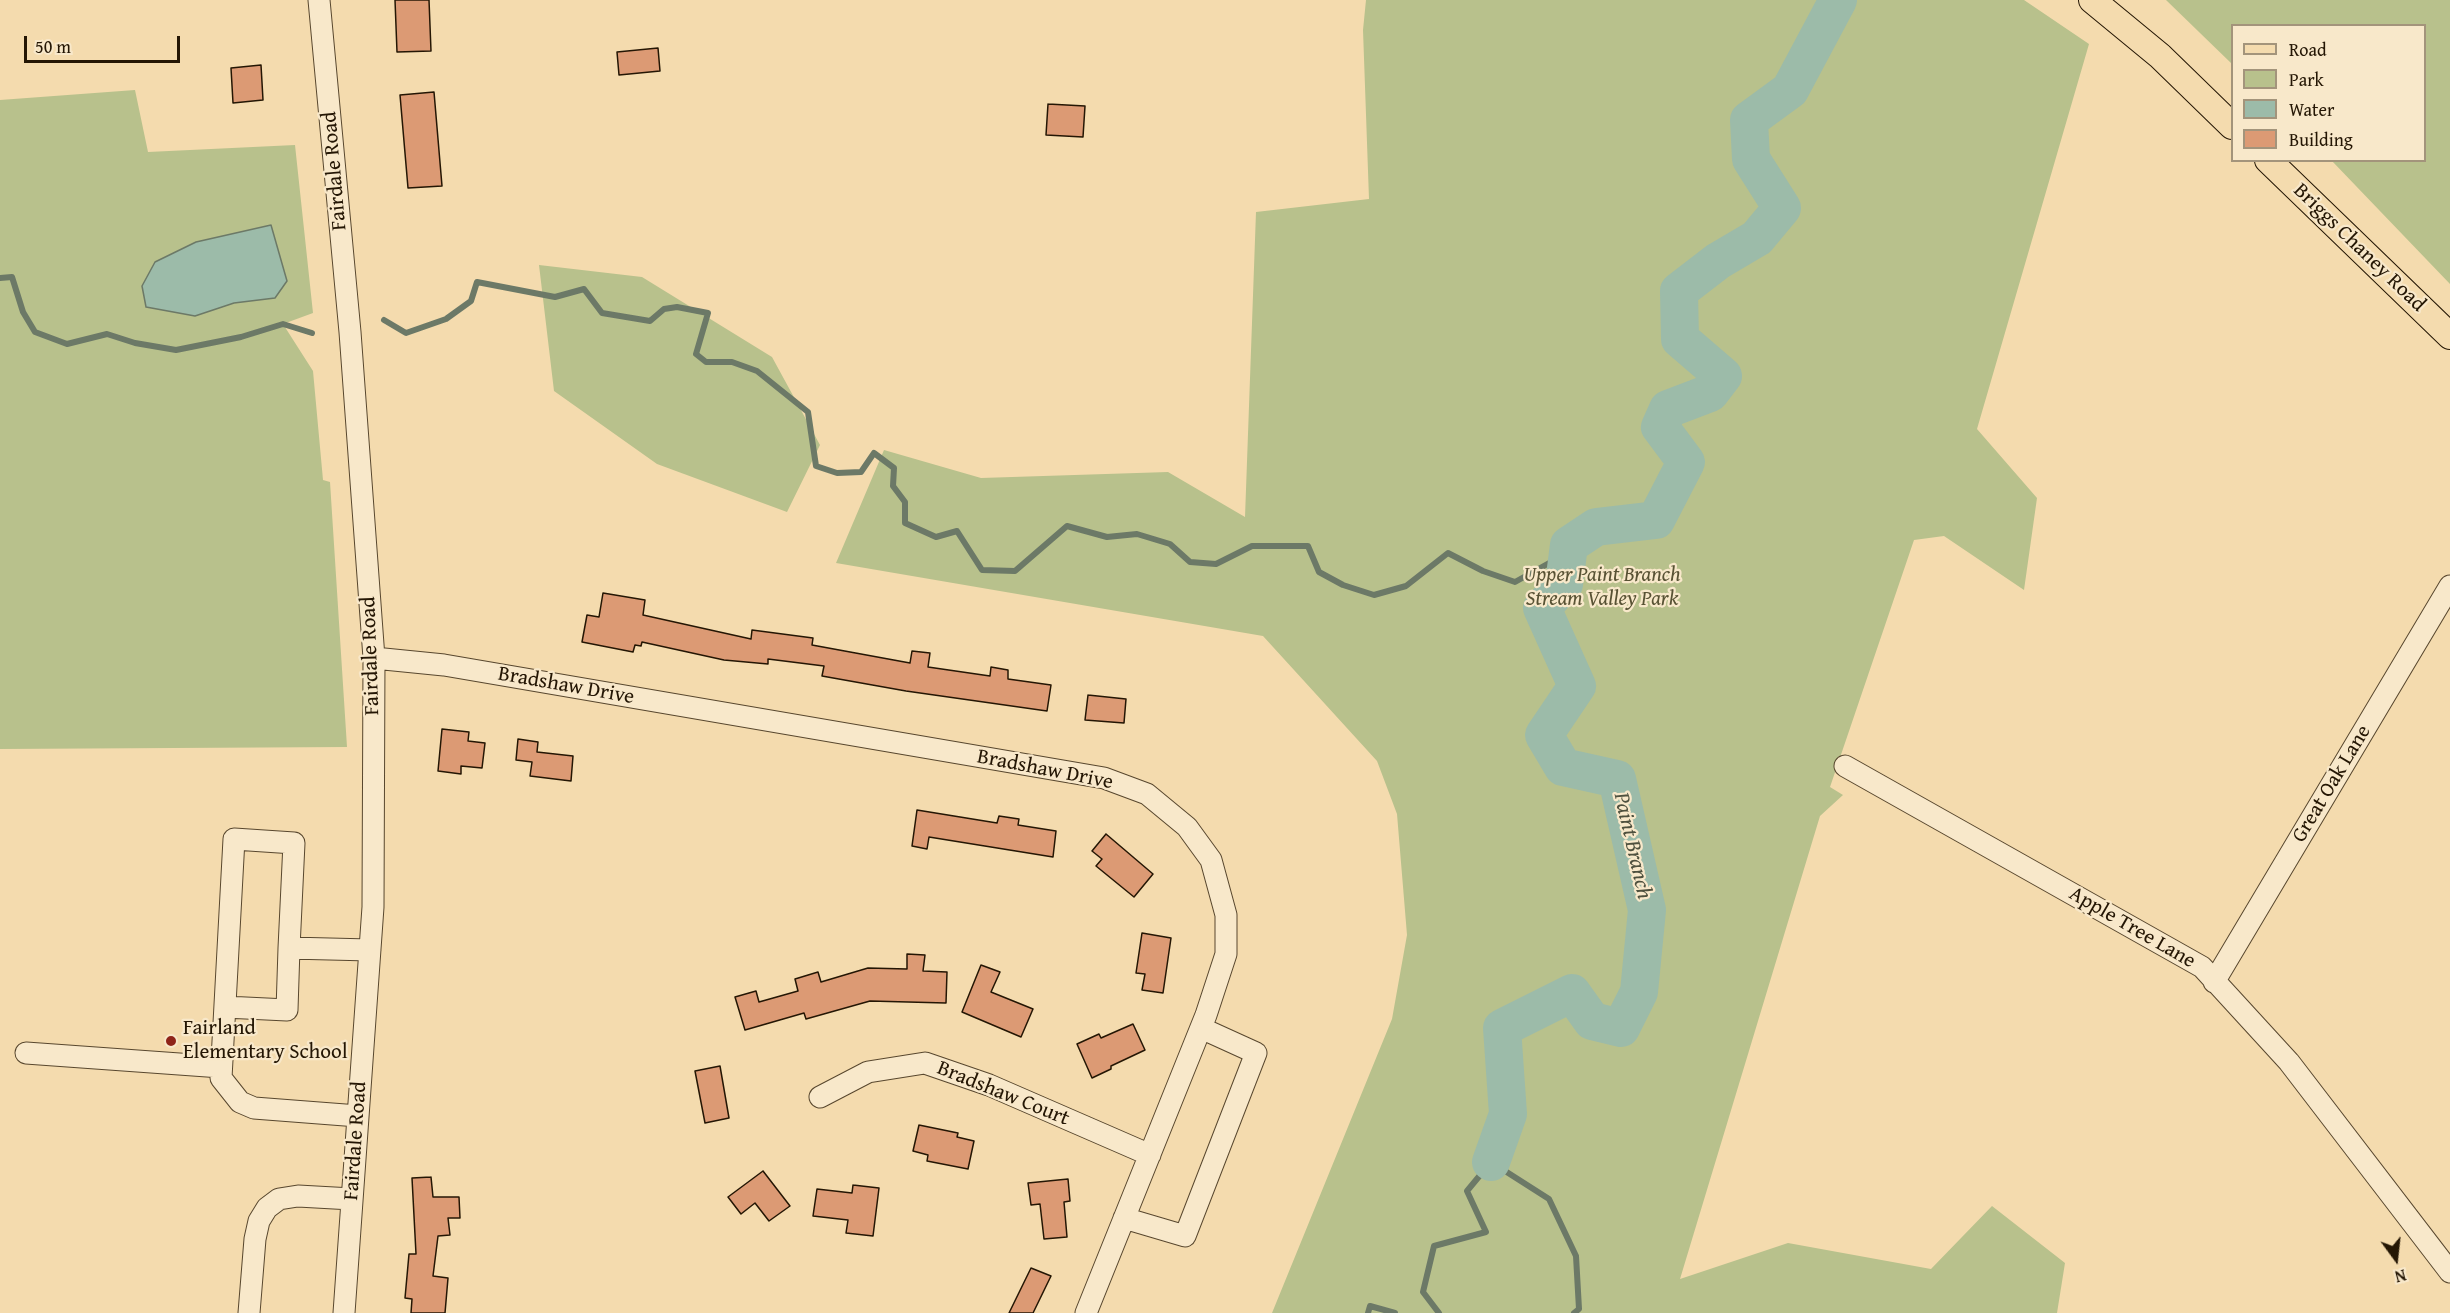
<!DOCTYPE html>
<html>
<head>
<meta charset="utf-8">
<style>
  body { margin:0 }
  #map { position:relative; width:2450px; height:1313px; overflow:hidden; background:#f4dbae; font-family:"Gentium Book Plus",serif }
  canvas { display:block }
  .legend { position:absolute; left:2231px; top:24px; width:195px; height:138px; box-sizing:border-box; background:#f8e8ca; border:2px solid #a3947b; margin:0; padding:8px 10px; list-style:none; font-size:18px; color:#241604 }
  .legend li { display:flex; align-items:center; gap:12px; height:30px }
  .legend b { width:30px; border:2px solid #a3947b }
  .north { position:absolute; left:2366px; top:1229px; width:60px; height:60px; -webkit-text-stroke:4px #f8e8ca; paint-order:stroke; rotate:165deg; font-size:16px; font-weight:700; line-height:24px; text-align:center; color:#241604 }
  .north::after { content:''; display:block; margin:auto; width:21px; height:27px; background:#241604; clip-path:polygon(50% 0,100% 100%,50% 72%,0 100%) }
  .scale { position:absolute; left:24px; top:36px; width:156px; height:27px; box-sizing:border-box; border:3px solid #241604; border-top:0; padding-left:8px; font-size:18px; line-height:21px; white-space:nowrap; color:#241604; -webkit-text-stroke:4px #f8e8ca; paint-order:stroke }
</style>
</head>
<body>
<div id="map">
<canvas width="2450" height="1313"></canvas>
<ul class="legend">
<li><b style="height:8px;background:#f4dbae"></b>Road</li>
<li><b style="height:16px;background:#b8c18c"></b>Park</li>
<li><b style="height:16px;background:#9cbba9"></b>Water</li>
<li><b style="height:16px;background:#dc9a74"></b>Building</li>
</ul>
<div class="north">N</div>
<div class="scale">50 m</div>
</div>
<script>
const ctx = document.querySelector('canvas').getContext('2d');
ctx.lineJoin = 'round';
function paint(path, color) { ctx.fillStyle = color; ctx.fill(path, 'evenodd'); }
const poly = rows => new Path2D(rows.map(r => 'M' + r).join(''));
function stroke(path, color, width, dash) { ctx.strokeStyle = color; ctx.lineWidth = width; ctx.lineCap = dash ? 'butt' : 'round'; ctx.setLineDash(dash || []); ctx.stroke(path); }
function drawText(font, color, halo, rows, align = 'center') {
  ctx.font = font + ' "Gentium Book Plus",serif'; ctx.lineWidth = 4.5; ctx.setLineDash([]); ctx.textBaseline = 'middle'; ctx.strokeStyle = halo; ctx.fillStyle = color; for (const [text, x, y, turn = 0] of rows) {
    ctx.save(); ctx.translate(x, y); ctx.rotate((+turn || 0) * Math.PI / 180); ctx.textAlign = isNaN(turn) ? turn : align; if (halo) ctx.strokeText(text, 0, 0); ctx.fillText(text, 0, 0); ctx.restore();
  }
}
paint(poly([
  [1366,0,2024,0,2089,44,1977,429,2037,498,2024,590,1944,536,1914,540,1830,787,1843,795,1820,816,1680,1279,1788,1243,1931,1269,1992,1206,2065,1263,2057,1313,1272,1313,1392,1019,1407,935,1397,814,1377,761,1263,636,836,563,884,450,981,478,1168,472,1245,517,1256,212,1369,199,1363,30],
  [2166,0,2450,0,2450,284,2332,161,2424,160,2424,26,2232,26,2232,64],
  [135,90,148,152,295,145,313,313,283,324,313,371,323,480,330,482,347,747,0,749,0,100],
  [539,265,642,277,772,357,820,445,787,512,657,464,554,391]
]), '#b8c18c');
const water = poly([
  [271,225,287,281,275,298,234,303,195,316,146,307,142,286,155,262,196,242,271,225]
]);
paint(water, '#9cbba9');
stroke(water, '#6c7967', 1.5);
stroke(poly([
  [0,278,12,277,23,312,35,332,67,344,107,334,135,343,176,350,241,337,283,324,312,333],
  [384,320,406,333,446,319,471,301,477,282,555,297,584,289,602,313,650,321,664,309,677,307,708,313,696,354,706,362,732,362,757,371,808,412,816,466,837,473,861,472,874,453,894,468,893,486,905,502,905,523,936,537,957,531,982,570,1015,571,1067,526,1107,537,1137,534,1170,544,1190,562,1216,564,1252,546,1308,546,1319,572,1343,585,1374,595,1406,586,1448,553,1483,571,1515,582,1551,562,1569,545],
  [1368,1313,1370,1306,1395,1313],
  [1439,1313,1423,1292,1434,1246,1486,1232,1467,1191,1491,1162,1549,1199,1576,1256,1579,1309,1574,1313]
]), '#6c7967', 6);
stroke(poly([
  [1491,1162,1508,1114,1502,1028,1572,993,1592,1021,1621,1028,1639,992,1647,910,1617,779,1563,767,1544,735,1577,686,1542,608,1564,584,1569,545,1596,527,1656,520,1686,462,1660,427,1668,409,1710,393,1723,376,1680,339,1679,291,1718,261,1757,238,1782,208,1751,159,1749,120,1790,90,1838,0]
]), '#9cbba9', 38);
const building = poly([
  [395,0,429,0,431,51,397,52,395,0],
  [658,48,660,71,619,75,617,52,658,48],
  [261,65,263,100,233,103,231,68,261,65],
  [434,92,442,186,408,188,400,95,434,92],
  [1048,104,1085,106,1083,137,1046,135,1048,104],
  [603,593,645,600,643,615,751,639,752,630,813,638,812,645,910,663,912,651,930,653,928,667,990,676,991,667,1008,670,1008,679,1051,685,1047,711,906,691,822,676,824,666,768,659,768,664,724,660,642,642,641,646,635,645,633,652,582,642,587,615,599,617,603,593],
  [1088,695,1126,699,1124,723,1085,720,1088,695],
  [442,729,469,732,468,741,485,743,482,768,461,766,461,774,438,771,442,729],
  [518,739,538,742,537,752,573,756,571,781,530,776,532,762,516,760,518,739],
  [917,810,997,823,999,816,1019,819,1018,825,1056,831,1053,857,929,837,927,849,912,846,917,810],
  [1106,834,1153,874,1134,897,1096,866,1102,859,1092,851,1106,834],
  [1142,933,1171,938,1163,993,1142,990,1145,974,1136,973,1142,933],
  [907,954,925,955,923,971,947,972,946,1003,870,1001,806,1019,804,1013,745,1030,735,997,756,991,759,1002,798,991,795,979,818,972,821,982,868,968,907,969,907,954],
  [981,965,1000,972,991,992,1033,1009,1021,1037,962,1012,981,965],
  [1133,1024,1145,1050,1111,1066,1111,1069,1092,1078,1077,1044,1099,1034,1101,1038,1133,1024],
  [720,1066,729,1118,705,1123,695,1071,720,1066],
  [919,1125,958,1133,957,1137,974,1141,968,1169,927,1161,928,1155,913,1151,919,1125],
  [763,1171,790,1206,769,1221,755,1203,741,1214,728,1197,763,1171],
  [431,1177,433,1197,459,1197,460,1218,448,1218,450,1235,438,1236,433,1276,448,1278,445,1313,411,1313,412,1299,405,1298,409,1254,416,1254,412,1178,431,1177],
  [1068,1179,1070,1201,1064,1202,1067,1237,1044,1239,1040,1204,1031,1205,1028,1183,1068,1179],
  [853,1185,879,1188,873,1236,846,1233,848,1220,813,1216,817,1189,852,1193,853,1185],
  [1031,1268,1051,1276,1033,1313,1009,1313,1031,1268]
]);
paint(building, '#dc9a74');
stroke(building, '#241604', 1.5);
const minor = poly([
  [319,0,350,332,374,658,373,907,344,1313],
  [374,658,444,665,1104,778,1147,794,1187,827,1211,860,1226,915,1226,954,1206,1015,1086,1313],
  [1845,766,2202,967,2289,1062,2450,1272],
  [2214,982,2450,586],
  [225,1007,287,1010,289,948],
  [26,1053,221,1067],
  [820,1097,868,1072,925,1063,989,1085,1150,1155],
  [358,1116,254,1108,240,1102,221,1078,234,839,294,843,289,948,370,950],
  [1124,1218,1185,1236,1256,1053,1201,1028],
  [249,1313,255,1239,259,1221,267,1208,279,1199,298,1196,352,1199]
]);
const major = poly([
  [2092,0,2160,56,2232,126],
  [2268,160,2450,336]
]);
stroke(minor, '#58472e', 23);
stroke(major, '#241604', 28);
stroke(minor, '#f8e8ca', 21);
stroke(major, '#f4dbae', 26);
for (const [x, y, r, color] of [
  [171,1041,6,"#8f2418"]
]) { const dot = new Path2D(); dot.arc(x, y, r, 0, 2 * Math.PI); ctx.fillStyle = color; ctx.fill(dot); stroke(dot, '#f8e8ca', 2); }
drawText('21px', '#241604', '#f8e8ca', [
  ["Fairdale Road",335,171,-95],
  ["Briggs Chaney Road",2359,248,44],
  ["Fairdale Road",371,656,-92],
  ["Bradshaw Drive",566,686,10],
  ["Bradshaw Drive",1045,770,11],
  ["Great Oak Lane",2332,784,-59],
  ["Apple Tree Lane",2132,928,30],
  ["Bradshaw Court",1003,1094,22],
  ["Fairdale Road",356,1141,-86]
]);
drawText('italic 21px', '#585234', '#f8e8ca', [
  ["Upper Paint Branch",1602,576],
  ["Stream Valley Park",1602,600]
]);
drawText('21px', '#241604', '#f8e8ca', [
  ["Fairland",183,1029],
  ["Elementary School",183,1053]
], 'left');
drawText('italic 22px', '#4e503e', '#f8e8ca', [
  ["Paint Branch",1632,846,77]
]);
</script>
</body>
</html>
